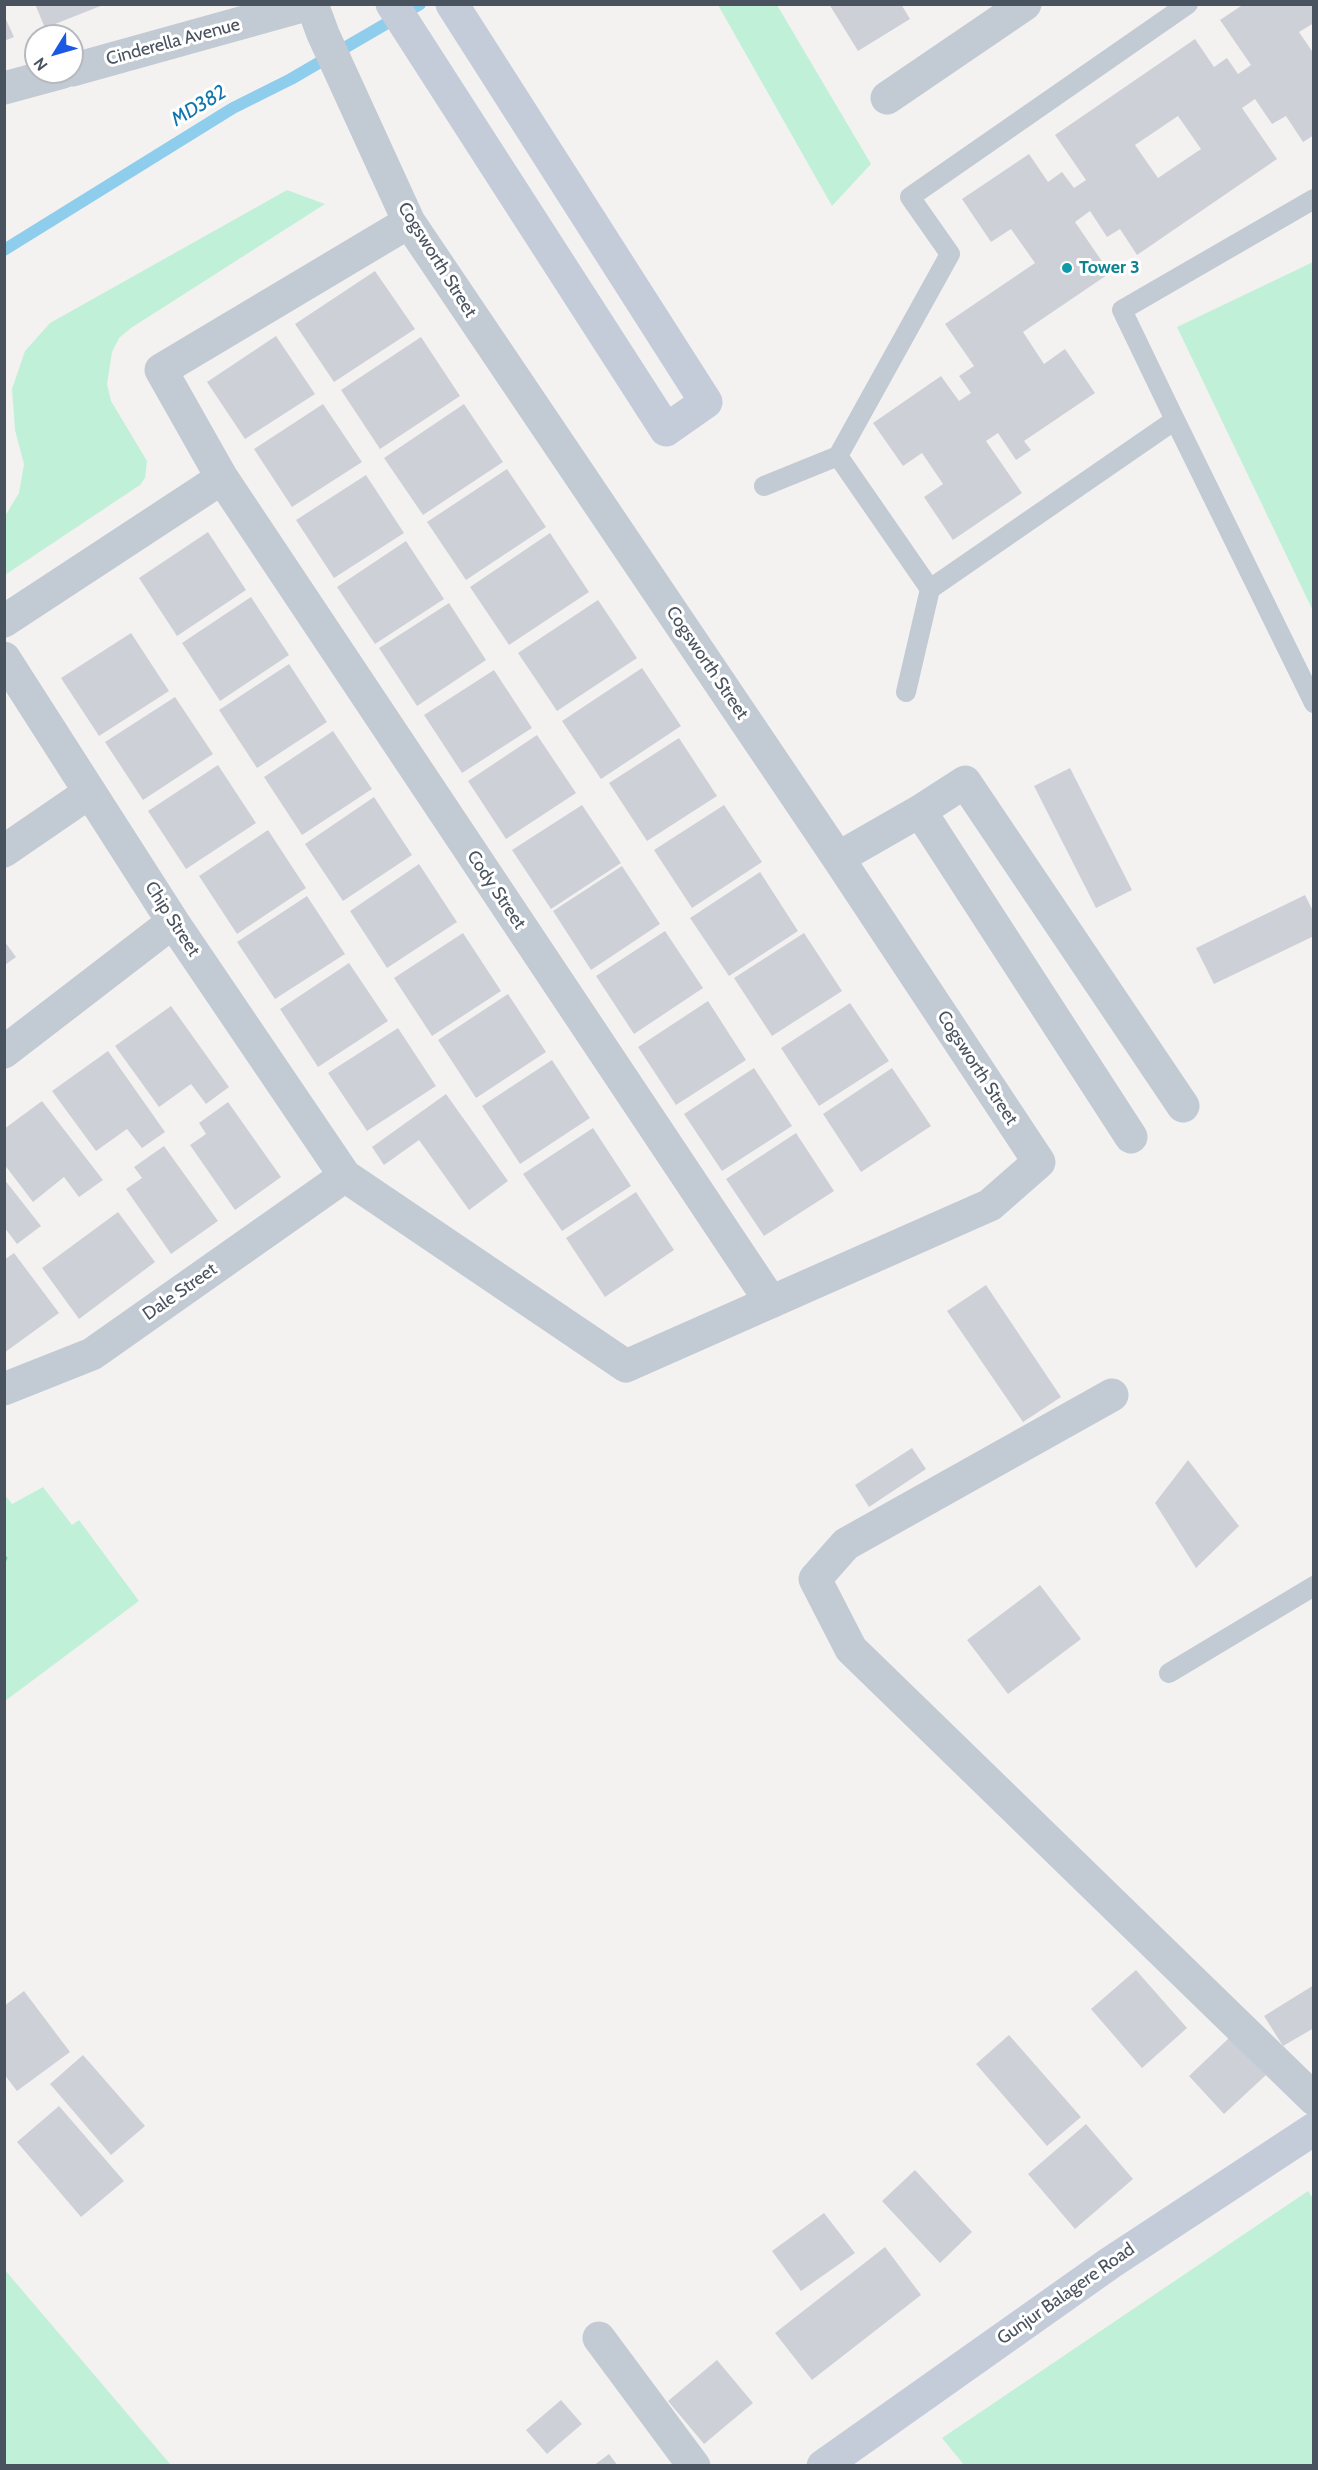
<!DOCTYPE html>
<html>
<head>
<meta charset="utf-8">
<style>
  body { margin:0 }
  #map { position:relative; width:1318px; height:2470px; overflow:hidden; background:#f4f2f1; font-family:Cabin,sans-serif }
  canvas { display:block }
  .frame { position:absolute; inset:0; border:6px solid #49525f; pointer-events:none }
  .north { position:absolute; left:24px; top:24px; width:60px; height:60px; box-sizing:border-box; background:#fff; border:2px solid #b6babf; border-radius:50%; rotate:233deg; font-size:16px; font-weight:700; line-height:24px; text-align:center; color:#49525f }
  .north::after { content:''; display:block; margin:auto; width:21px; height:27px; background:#1b58e4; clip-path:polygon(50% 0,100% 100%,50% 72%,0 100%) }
</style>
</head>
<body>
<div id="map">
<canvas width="1318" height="2470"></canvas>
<div class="frame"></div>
<div class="north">N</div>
</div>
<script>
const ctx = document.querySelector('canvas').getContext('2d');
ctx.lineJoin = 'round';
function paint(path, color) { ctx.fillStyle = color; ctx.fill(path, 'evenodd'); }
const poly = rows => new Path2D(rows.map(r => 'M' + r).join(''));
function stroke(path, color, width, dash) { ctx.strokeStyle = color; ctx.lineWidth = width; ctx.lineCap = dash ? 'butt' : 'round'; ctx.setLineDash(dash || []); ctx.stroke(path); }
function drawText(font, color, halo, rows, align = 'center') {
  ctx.font = font + ' Cabin,sans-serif'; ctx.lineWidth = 6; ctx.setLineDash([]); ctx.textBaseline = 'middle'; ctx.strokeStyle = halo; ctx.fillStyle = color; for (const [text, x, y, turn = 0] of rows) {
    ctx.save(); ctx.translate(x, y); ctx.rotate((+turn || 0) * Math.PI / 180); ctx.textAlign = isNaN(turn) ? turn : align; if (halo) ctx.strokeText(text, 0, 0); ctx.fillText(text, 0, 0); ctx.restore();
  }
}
paint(poly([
  [718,5,777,5,871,164,832,206],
  [287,190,325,204,131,328,119,338,112,352,107,384,111,401,147,461,145,478,140,485,5,575,5,516,19,493,24,464,15,430,12,389,25,351,50,323],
  [1313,262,1313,611,1177,327],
  [43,1487,72,1525,79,1520,139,1601,5,1701,5,1495,12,1504],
  [1308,2191,1314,2200,1313,2465,964,2465,942,2438],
  [4,2270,5,2270,171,2465,5,2465]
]), '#c1f0d9');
stroke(poly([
  [4,250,233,108,291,79,420,4]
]), '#8fcdec', 12);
paint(poly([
  [35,4,103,4,103,5,45,28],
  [829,4,901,4,910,19,858,51],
  [1244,4,1314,4,1314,23,1299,32,1314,54,1314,135,1303,142,1286,116,1272,124,1255,99,1242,108,1277,159,1137,255,1120,229,1107,237,1090,211,1075,222,1110,273,1023,332,1044,364,1065,349,1095,393,1024,441,1031,450,1016,460,998,433,986,441,1022,493,953,540,924,497,943,484,922,453,903,466,873,423,941,376,959,401,971,393,959,376,974,366,945,324,1035,263,1011,229,991,242,962,199,1029,154,1048,182,1062,172,1074,188,1086,180,1055,135,1195,39,1214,67,1227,58,1238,74,1251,65,1220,20],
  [1178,116,1201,149,1158,178,1135,145],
  [4,15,14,37,4,41],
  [375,271,415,329,334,382,295,324],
  [276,336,315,394,245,439,207,382],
  [421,337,460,396,380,449,341,390],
  [323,404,362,462,292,507,254,449],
  [464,404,503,462,423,515,384,458],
  [507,469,546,527,466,580,427,522],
  [366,475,404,533,334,578,296,520],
  [208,532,246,590,177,636,139,578],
  [550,533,589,592,509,645,470,587],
  [406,541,444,599,375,644,337,587],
  [251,597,289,655,220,701,182,643],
  [598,600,637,658,557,711,518,653],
  [449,603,486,660,417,706,379,648],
  [131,633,169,691,99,736,61,678],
  [289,664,327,722,257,768,219,710],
  [642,668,681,726,601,779,562,721],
  [494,670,532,728,462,773,424,715],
  [175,697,213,754,143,800,105,742],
  [333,731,372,789,302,835,264,777],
  [537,735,576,793,506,839,468,781],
  [679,738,717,796,647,841,609,783],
  [218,765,256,823,186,869,148,811],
  [1070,768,1132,890,1096,908,1034,786],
  [374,797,412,855,343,901,305,844],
  [582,805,621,863,551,909,512,850],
  [724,805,762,862,692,908,654,850],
  [268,830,306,888,237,934,199,876],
  [419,864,457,922,387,968,350,911],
  [622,866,660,924,591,970,553,911],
  [760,872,798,931,729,976,690,918],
  [1305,895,1314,913,1314,936,1214,984,1196,948],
  [307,896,345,954,275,999,237,942],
  [665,931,703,988,634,1034,596,976],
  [463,933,501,991,432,1036,394,978],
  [804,933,842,991,772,1036,734,978],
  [5,942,16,957,5,965],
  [349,963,388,1021,318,1067,280,1009],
  [508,994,546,1052,476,1098,438,1040],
  [708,1001,746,1060,676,1105,638,1047],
  [850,1003,889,1061,819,1106,781,1048],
  [171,1006,229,1087,206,1104,191,1084,159,1107,115,1046],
  [398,1028,436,1086,367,1131,328,1073],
  [108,1051,165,1132,142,1148,127,1129,96,1151,52,1091],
  [552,1060,590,1118,520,1164,482,1106],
  [754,1068,792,1126,722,1171,684,1114],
  [892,1068,931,1126,861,1172,823,1114],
  [446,1094,508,1181,469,1210,419,1140,384,1165,372,1147],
  [42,1101,103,1180,79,1197,64,1177,33,1202,4,1164,4,1129],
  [228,1102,281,1177,235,1210,190,1145,206,1134,199,1123],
  [593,1128,631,1186,562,1231,523,1174],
  [796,1133,834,1191,764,1236,726,1179],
  [164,1146,218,1221,171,1254,126,1189,142,1178,134,1167],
  [4,1179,41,1226,17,1244,4,1227],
  [636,1192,674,1250,605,1297,566,1238],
  [118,1212,155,1262,79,1319,42,1268],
  [14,1253,59,1313,4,1353,4,1260],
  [986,1285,1061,1397,1023,1422,947,1311],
  [912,1448,926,1469,869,1507,855,1485],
  [1188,1460,1239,1526,1196,1568,1155,1503],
  [1040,1585,1081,1639,1008,1694,967,1640],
  [1136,1970,1187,2028,1142,2068,1091,2009],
  [1314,1985,1314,2028,1283,2046,1264,2016],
  [24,1991,70,2052,17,2091,4,2074,4,2006],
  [1009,2035,1081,2117,1047,2146,976,2064],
  [1230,2037,1266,2075,1224,2114,1189,2076],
  [83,2055,145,2126,111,2155,50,2084],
  [59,2106,124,2181,81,2217,17,2142],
  [1086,2124,1133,2179,1075,2229,1028,2174],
  [915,2170,972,2232,940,2263,882,2201],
  [824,2213,855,2253,801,2291,772,2251],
  [885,2247,921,2295,812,2380,775,2333],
  [717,2360,753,2403,704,2444,668,2401],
  [561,2400,582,2424,547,2454,526,2430],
  [609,2454,618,2466,593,2466]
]), '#cdd0d7');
stroke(poly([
  [4,1558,7,1559]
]), '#79ceaf', 4, [4.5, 3]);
stroke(poly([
  [1175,420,1122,310,1314,199],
  [764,486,838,456],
  [930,589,1175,420,1314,703],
  [906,692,930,589,838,456,950,254,910,197,1188,4],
  [1169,1673,1314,1586]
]), '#c2cad3', 20);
stroke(poly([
  [72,70,309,4],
  [4,88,63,72],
  [887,98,1025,4],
  [222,478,771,1302],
  [4,621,222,478,161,370,409,222],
  [4,658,173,922,345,1176,626,1366,990,1205,1039,1162,838,858,409,222,323,34,312,4],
  [920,811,965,782,1183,1106],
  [4,851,90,792],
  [838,858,920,811,1131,1137],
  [4,1052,173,922],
  [4,1389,92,1354,345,1176],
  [1112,1395,846,1544,815,1579,851,1649,1314,2099],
  [599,2338,694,2466]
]), '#c2cad3', 33);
stroke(poly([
  [392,4,666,430,706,402,452,4],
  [823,2466,1110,2263,1314,2129]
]), '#c4ccd9', 33);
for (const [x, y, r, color] of [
  [1067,268,6,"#0f9aa8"]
]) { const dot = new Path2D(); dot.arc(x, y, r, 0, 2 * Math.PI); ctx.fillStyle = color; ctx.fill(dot); stroke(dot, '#fff', 2); }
drawText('18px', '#49525f', '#fff', [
  ["Cinderella Avenue",173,42,-15],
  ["Cogsworth Street",437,260,58],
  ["Cogsworth Street",707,663,56],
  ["Cody Street",496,890,56],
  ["Chip Street",172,919,57],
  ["Cogsworth Street",977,1068,57],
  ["Dale Street",180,1292,-35],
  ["Gunjur Balagere Road",1066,2294,-35]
]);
drawText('bold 18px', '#0d838f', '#fff', [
  ["Tower 3",1079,268]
], 'left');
drawText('italic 20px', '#0d77ad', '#fff', [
  ["MD382",199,106,-31]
]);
</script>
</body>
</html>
